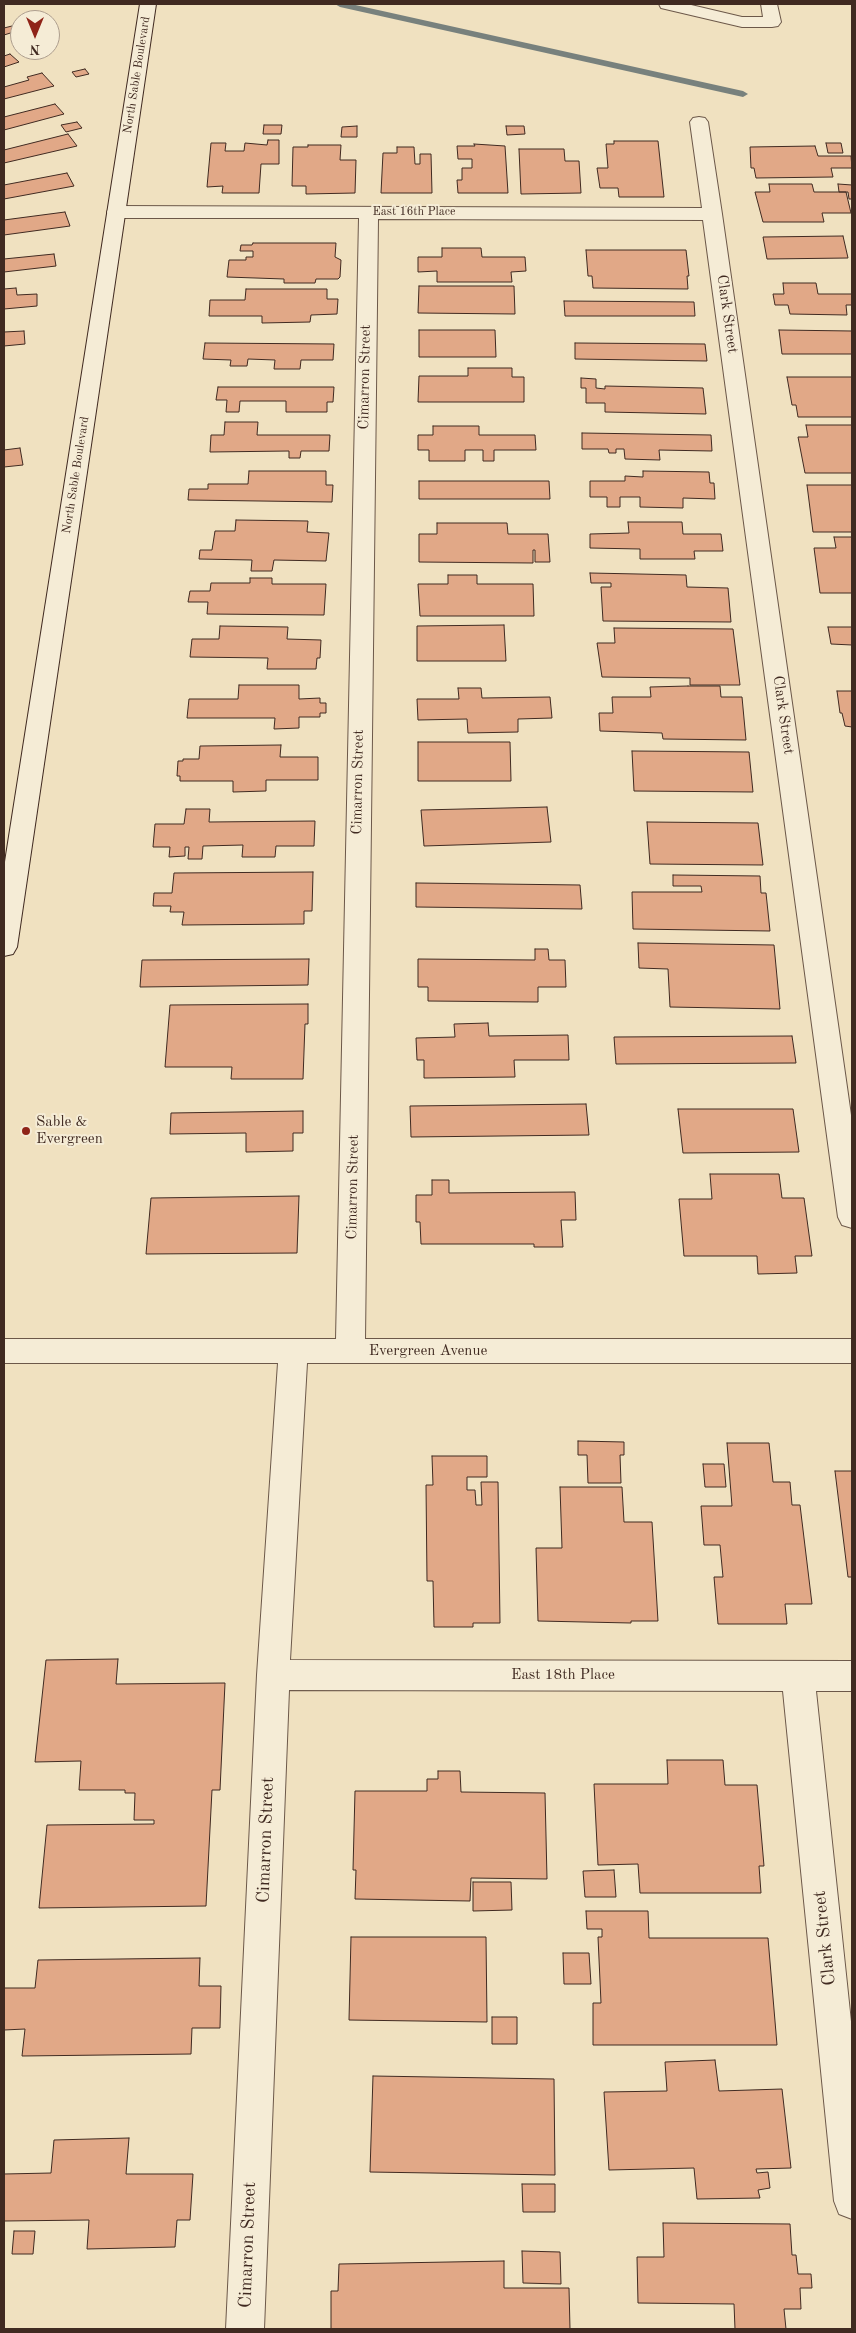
<!DOCTYPE html>
<html>
<head>
<meta charset="utf-8">
<style>
  body { margin:0 }
  #map { position:relative; width:856px; height:2333px; overflow:hidden; background:#f0e1c0; font-family:"Old Standard TT",serif }
  canvas { display:block }
  .frame { position:absolute; inset:0; border:5px solid #402a21; pointer-events:none }
  .north { position:absolute; left:10px; top:10px; width:50px; height:50px; box-sizing:border-box; background:#f5ecd6; border:1px solid #ad9e8e; border-radius:50%; rotate:180deg; font-size:14px; font-weight:700; line-height:20px; text-align:center; color:#402a21 }
  .north::after { content:''; display:block; margin:auto; width:18px; height:22px; background:#8f2418; clip-path:polygon(50% 0,100% 100%,50% 72%,0 100%) }
</style>
</head>
<body>
<div id="map">
<canvas width="856" height="2333"></canvas>
<div class="frame"></div>
<div class="north">N</div>
</div>
<script>
const ctx = document.querySelector('canvas').getContext('2d');
ctx.lineJoin = 'round';
const poly = rows => new Path2D(rows.map(r => 'M' + r).join(''));
function paint(path, color) { ctx.fillStyle = color; ctx.fill(path, 'evenodd'); }
function stroke(path, color, width, dash) { ctx.strokeStyle = color; ctx.lineWidth = width; ctx.lineCap = dash ? 'butt' : 'round'; ctx.setLineDash(dash || []); ctx.stroke(path); }
function drawText(font, color, halo, rows, align = 'center') {
  ctx.font = font + ' "Old Standard TT",serif'; ctx.lineWidth = 4; ctx.setLineDash([]); ctx.textBaseline = 'middle'; ctx.strokeStyle = halo; ctx.fillStyle = color; for (const [text, x, y, turn = 0] of rows) {
    ctx.save(); ctx.translate(x, y); ctx.rotate((+turn || 0) * Math.PI / 180); ctx.textAlign = isNaN(turn) ? turn : align; if (halo) ctx.strokeText(text, 0, 0); ctx.fillText(text, 0, 0); ctx.restore();
  }
}
paint(poly([
  [335,4,351,4,743,91,748,94,743,97,340,7,335,4]
]), '#78817d');
const building = poly([
  [16,25,20,30,4,35,4,28,16,25],
  [10,54,19,62,4,67,4,56,10,54],
  [85,69,89,74,76,77,72,72,85,69],
  [42,73,54,86,4,99,4,87,29,80,27,77,42,73],
  [55,104,64,114,4,130,4,117,55,104],
  [77,122,82,128,66,132,61,125,77,122],
  [264,125,282,125,281,134,263,134,264,125],
  [357,126,357,137,341,137,342,127,357,126],
  [506,126,524,126,525,134,507,135,506,126],
  [68,134,77,146,4,163,4,150,68,134],
  [268,140,279,140,279,164,261,164,259,193,222,193,223,186,207,187,211,143,226,143,225,151,244,151,245,143,267,145,268,140],
  [614,141,658,141,664,197,619,197,618,188,600,188,597,168,608,168,606,144,614,144,614,141],
  [826,143,841,143,843,153,828,153,826,143],
  [474,144,505,146,508,193,458,193,457,180,462,180,462,168,472,168,472,159,458,159,457,146,475,146,474,144],
  [308,145,341,145,340,160,356,160,355,193,306,194,306,186,292,186,293,147,308,147,308,145],
  [815,146,818,156,851,156,852,168,831,168,833,177,756,178,754,168,751,168,750,147,815,146],
  [397,147,414,147,415,164,420,164,420,154,431,154,432,193,381,193,383,153,397,153,397,147],
  [519,149,564,149,565,161,579,161,581,193,521,194,519,149],
  [67,173,74,186,4,199,4,185,67,173],
  [769,184,812,184,814,192,846,192,851,213,822,213,824,222,763,222,755,192,770,192,769,184],
  [838,184,852,185,852,199,849,199,848,192,839,192,838,184],
  [65,212,70,226,4,235,4,220,65,212],
  [843,236,848,258,767,259,763,237,843,236],
  [253,243,336,243,335,257,341,260,340,277,338,279,316,279,315,283,284,283,284,279,227,277,229,260,246,260,246,257,253,257,253,251,240,251,241,245,252,245,253,243],
  [442,248,481,248,482,257,525,257,526,271,511,272,512,282,437,282,437,271,418,272,418,257,442,257,442,248],
  [586,250,686,250,689,276,687,276,688,289,593,288,592,276,588,276,586,250],
  [54,254,56,266,4,272,4,259,54,254],
  [783,283,816,283,818,294,852,294,852,305,846,305,847,315,790,314,788,305,775,305,773,294,784,294,783,283],
  [419,286,514,286,515,314,418,313,419,286],
  [16,288,17,295,37,294,37,306,4,309,4,289,16,288],
  [246,289,327,289,327,299,338,299,337,314,311,315,310,322,262,323,262,316,209,316,210,300,245,300,246,289],
  [564,301,694,302,695,316,565,316,564,301],
  [419,330,495,330,496,357,419,357,419,330],
  [779,330,852,331,852,354,782,354,779,330],
  [24,331,25,344,4,346,4,332,24,331],
  [205,343,334,344,333,360,301,360,300,369,274,369,275,360,248,359,247,366,230,366,231,360,203,359,205,343],
  [575,343,705,344,707,361,575,359,575,343],
  [468,368,512,368,512,377,524,377,524,402,418,402,419,376,468,376,468,368],
  [787,377,852,377,852,417,798,417,796,405,792,405,787,377],
  [581,378,596,379,596,388,605,389,605,386,703,388,706,414,605,412,605,403,586,403,586,388,581,388,581,378],
  [218,387,334,387,333,402,327,402,327,412,286,412,286,401,240,401,239,412,226,412,227,400,216,400,218,387],
  [225,422,258,422,257,435,330,435,329,451,301,451,300,458,289,458,289,451,210,452,211,435,224,435,225,422],
  [806,425,852,425,852,473,805,473,798,437,808,437,806,425],
  [433,426,479,426,479,435,535,435,536,450,494,450,494,461,483,461,483,450,465,450,465,461,429,461,429,450,418,450,418,435,433,435,433,426],
  [582,433,711,435,712,451,659,450,660,460,625,459,624,449,616,449,616,453,609,453,608,449,582,449,582,433],
  [20,448,23,465,4,467,4,450,20,448],
  [249,471,326,471,326,485,333,485,332,502,188,500,189,489,208,489,208,484,248,484,249,471],
  [643,471,709,472,710,483,714,483,715,499,683,498,683,508,640,507,640,497,620,497,620,507,607,507,607,497,590,497,590,481,625,481,625,476,643,477,643,471],
  [419,481,549,481,550,499,419,499,419,481],
  [807,485,852,485,852,532,813,532,807,485],
  [236,520,308,521,307,532,329,533,326,561,274,560,272,571,251,571,252,560,199,559,200,550,212,550,215,531,235,531,236,520],
  [628,522,682,522,683,534,721,534,723,551,694,551,695,559,640,559,640,549,590,548,590,534,629,533,628,522],
  [437,523,507,523,508,534,548,534,550,562,535,562,535,550,533,550,533,563,419,562,419,534,437,534,437,523],
  [834,537,852,537,852,593,820,593,814,548,836,548,834,537],
  [590,573,686,575,687,587,728,588,731,622,603,621,601,587,611,587,611,583,591,583,590,573],
  [448,575,477,575,477,584,533,584,534,616,420,616,418,584,448,584,448,575],
  [250,578,272,578,272,584,326,584,324,615,207,614,208,602,188,602,190,591,210,591,211,583,250,583,250,578],
  [504,625,506,661,417,661,417,626,504,625],
  [220,626,288,627,287,639,321,640,320,658,317,658,316,669,267,669,268,658,190,657,192,639,219,639,220,626],
  [828,627,852,627,852,645,831,644,828,627],
  [614,628,733,629,740,685,690,685,690,678,602,677,597,643,615,643,614,628],
  [239,685,299,685,299,699,320,698,320,703,326,703,326,713,320,713,320,717,299,717,299,728,274,729,275,718,187,718,189,699,238,699,239,685],
  [688,686,720,686,721,697,742,697,746,740,663,739,662,733,600,731,599,713,613,713,612,697,651,697,650,687,688,686],
  [458,688,481,688,482,698,550,697,552,718,518,719,518,732,468,733,467,719,418,720,417,699,459,699,458,688],
  [837,691,852,691,852,727,845,726,842,713,840,713,837,691],
  [418,742,510,742,511,781,418,781,418,742],
  [281,745,280,757,318,757,318,780,266,780,266,791,233,792,233,781,180,781,180,776,177,776,178,761,183,761,183,759,199,759,200,746,281,745],
  [632,751,749,752,753,792,634,791,632,751],
  [547,807,551,842,424,846,421,810,547,807],
  [186,809,210,809,209,822,315,821,314,846,276,846,275,857,242,857,243,845,203,846,202,859,188,859,189,847,185,847,185,856,169,857,170,847,153,847,155,824,184,824,186,809],
  [647,822,758,823,763,865,650,864,647,822],
  [313,872,312,911,304,911,304,924,182,925,184,912,170,912,171,906,153,906,154,893,172,893,174,873,313,872],
  [673,875,760,876,761,893,766,893,770,931,633,929,632,892,702,892,701,886,673,886,673,875],
  [416,883,580,885,582,909,416,907,416,883],
  [638,943,774,945,780,1009,670,1007,668,969,639,968,638,943],
  [535,949,548,949,549,960,565,960,566,987,538,987,538,1002,428,1001,428,987,418,987,418,959,535,960,535,949],
  [309,959,308,985,140,987,142,960,309,959],
  [308,1004,308,1024,305,1024,303,1079,231,1079,232,1067,165,1067,170,1005,308,1004],
  [488,1023,489,1036,568,1035,569,1060,514,1060,515,1077,424,1078,424,1060,417,1060,416,1038,455,1037,454,1024,488,1023],
  [792,1036,796,1063,616,1064,614,1037,792,1036],
  [586,1104,589,1135,411,1137,410,1106,586,1104],
  [678,1109,793,1109,799,1152,683,1153,678,1109],
  [303,1111,303,1133,293,1133,293,1151,246,1152,246,1133,170,1134,171,1113,303,1111],
  [710,1174,779,1174,782,1198,804,1198,812,1256,795,1256,797,1273,758,1274,757,1256,684,1256,679,1199,712,1199,710,1174],
  [432,1180,449,1180,449,1193,575,1192,576,1220,561,1220,563,1247,534,1247,534,1244,421,1244,420,1222,416,1222,416,1195,432,1195,432,1180],
  [299,1196,297,1253,146,1254,151,1198,299,1196],
  [578,1441,624,1442,624,1455,620,1455,621,1483,588,1483,587,1455,578,1455,578,1441],
  [727,1443,769,1443,773,1482,790,1482,792,1505,800,1505,812,1604,785,1604,787,1624,718,1624,714,1577,723,1577,720,1545,704,1545,701,1506,732,1506,727,1443],
  [432,1456,487,1456,487,1477,467,1477,467,1490,475,1490,476,1505,482,1505,481,1482,498,1482,500,1623,473,1623,473,1627,434,1627,433,1581,427,1581,426,1485,433,1485,432,1456],
  [703,1464,724,1464,726,1487,705,1487,703,1464],
  [835,1471,852,1471,852,1577,848,1577,835,1471],
  [560,1487,622,1487,624,1522,652,1522,658,1621,631,1621,631,1623,538,1621,536,1548,562,1548,560,1487],
  [118,1659,116,1684,225,1683,220,1790,212,1790,206,1906,39,1908,47,1825,154,1824,154,1820,134,1820,135,1793,125,1793,125,1790,79,1790,81,1761,35,1762,46,1660,118,1659],
  [667,1760,723,1760,725,1785,757,1785,764,1866,759,1866,761,1893,640,1893,638,1864,598,1865,594,1784,668,1784,667,1760],
  [438,1771,460,1771,461,1792,545,1793,547,1879,471,1878,470,1901,355,1899,356,1870,353,1870,355,1791,427,1791,427,1779,438,1779,438,1771],
  [614,1870,616,1897,585,1897,583,1871,614,1870],
  [473,1882,511,1882,512,1910,473,1911,473,1882],
  [586,1911,648,1911,649,1938,768,1938,777,2045,593,2045,593,2003,601,2003,598,1937,602,1937,602,1929,587,1929,586,1911],
  [351,1937,486,1937,487,2022,349,2020,351,1937],
  [563,1953,589,1953,591,1984,564,1984,563,1953],
  [200,1958,199,1986,221,1986,220,2028,192,2028,191,2054,22,2056,25,2029,4,2030,4,1988,35,1988,38,1960,200,1958],
  [492,2017,517,2017,517,2044,492,2044,492,2017],
  [715,2060,719,2091,782,2089,791,2168,756,2169,757,2173,768,2172,770,2188,758,2190,760,2198,697,2199,694,2168,609,2170,604,2092,667,2091,665,2062,715,2060],
  [373,2076,554,2079,555,2175,370,2172,373,2076],
  [129,2138,126,2174,193,2174,190,2220,177,2220,175,2247,87,2249,89,2220,4,2221,4,2174,51,2173,54,2140,129,2138],
  [522,2184,555,2184,555,2212,523,2212,522,2184],
  [663,2223,790,2224,792,2255,796,2255,798,2274,811,2274,812,2288,800,2288,801,2309,784,2309,786,2329,735,2329,734,2304,638,2303,637,2257,664,2257,663,2223],
  [14,2231,35,2231,33,2254,12,2254,14,2231],
  [522,2251,560,2252,561,2284,523,2283,522,2251],
  [504,2261,504,2288,569,2288,570,2329,331,2329,331,2291,338,2291,339,2264,504,2261]
]);
paint(building, '#e1a887');
stroke(building, '#402a21', 1);
const lane = poly([
  [659,4,687,4,742,17,763,17,761,4,777,4,781,22,778,26,772,27,742,27,661,8,659,4]
]);
const street = poly([
  [699,117,705,118,708,122,722,214,852,1122,852,1228,842,1225,838,1217,703,220,378,219,365,1339,852,1339,852,1363,307,1363,290,1660,852,1661,852,1691,816,1691,852,2031,852,2219,839,2214,834,2201,783,1691,289,1690,264,2329,226,2329,257,1675,278,1363,4,1363,4,1339,336,1339,359,218,116,218,109,216,107,212,109,208,116,206,702,208,690,122,693,118,699,117]
]);
const secondary = poly([
  [140,4,156,4,17,947,13,954,4,956,4,868,140,4]
]);
stroke(lane, '#6c5849', 2);
stroke(street, '#6c5849', 2);
stroke(secondary, '#402a21', 2);
paint(lane, '#f5ecd6');
paint(street, '#f5ecd6');
paint(secondary, '#f5ecd6');
for (const [x, y, r, color] of [
  [26,1131,5,"#8f2418"]
]) { const dot = new Path2D(); dot.arc(x, y, r, 0, 2 * Math.PI); ctx.fillStyle = color; ctx.fill(dot); stroke(dot, '#f5ecd6', 2); }
drawText('12px', '#402a21', '#f5ecd6', [
  ["North Sable Boulevard",137,75,-81],
  ["East 16th Place",414,212],
  ["North Sable Boulevard",76,475,-81]
]);
drawText('15px', '#402a21', '#f5ecd6', [
  ["Clark Street",727,314,82],
  ["Cimarron Street",365,377,-89],
  ["Clark Street",783,715,82],
  ["Cimarron Street",358,782,-89],
  ["Cimarron Street",353,1187,-89],
  ["Evergreen Avenue",428,1351],
  ["East 18th Place",563,1675]
]);
drawText('15px', '#402a21', '#f5ecd6', [
  ["Sable &",36,1122],
  ["Evergreen",36,1139]
], 'left');
drawText('18px', '#402a21', '#f5ecd6', [
  ["Cimarron Street",266,1840,-88],
  ["Clark Street",825,1938,-96],
  ["Cimarron Street",248,2245,-88]
]);
</script>
</body>
</html>
